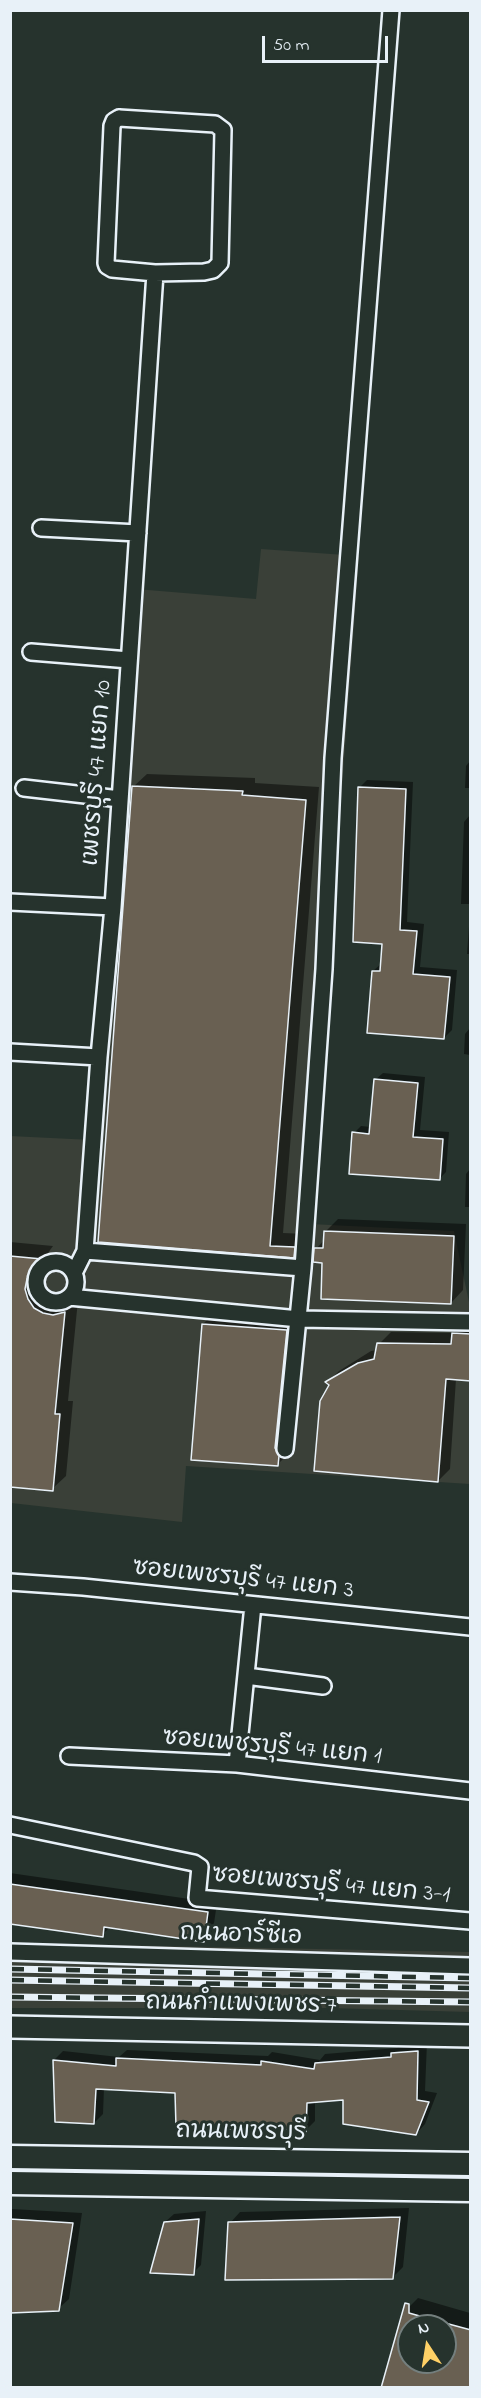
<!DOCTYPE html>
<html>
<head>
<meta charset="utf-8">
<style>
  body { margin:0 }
  #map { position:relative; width:481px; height:2398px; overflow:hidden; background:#26332d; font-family:"Indie Flower",sans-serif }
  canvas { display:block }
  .frame { position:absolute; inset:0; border:12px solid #e8f1f8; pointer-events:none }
  .north { position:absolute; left:397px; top:2314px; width:60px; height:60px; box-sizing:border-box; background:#26332d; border:2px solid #747f7e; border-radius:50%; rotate:348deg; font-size:16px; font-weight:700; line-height:24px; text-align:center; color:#e8f1f8 }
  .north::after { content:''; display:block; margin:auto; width:21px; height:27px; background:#ffd166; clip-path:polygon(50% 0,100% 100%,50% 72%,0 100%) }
  .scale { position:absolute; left:262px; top:36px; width:126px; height:27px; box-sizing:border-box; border:3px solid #e8f1f8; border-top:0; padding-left:8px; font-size:18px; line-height:21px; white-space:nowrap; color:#e8f1f8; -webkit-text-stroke:4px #26332d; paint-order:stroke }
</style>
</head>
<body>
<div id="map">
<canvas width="481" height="2398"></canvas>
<div class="frame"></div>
<div class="north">N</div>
<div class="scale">50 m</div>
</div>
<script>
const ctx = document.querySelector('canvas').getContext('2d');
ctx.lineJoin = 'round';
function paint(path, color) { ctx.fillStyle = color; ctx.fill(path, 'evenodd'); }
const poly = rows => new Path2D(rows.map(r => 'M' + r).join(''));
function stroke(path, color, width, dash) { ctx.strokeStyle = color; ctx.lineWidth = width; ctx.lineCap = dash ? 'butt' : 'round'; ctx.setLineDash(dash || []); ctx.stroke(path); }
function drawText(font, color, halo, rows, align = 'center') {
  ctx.font = font + ' "Indie Flower","Playpen Sans Thai",sans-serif'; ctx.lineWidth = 6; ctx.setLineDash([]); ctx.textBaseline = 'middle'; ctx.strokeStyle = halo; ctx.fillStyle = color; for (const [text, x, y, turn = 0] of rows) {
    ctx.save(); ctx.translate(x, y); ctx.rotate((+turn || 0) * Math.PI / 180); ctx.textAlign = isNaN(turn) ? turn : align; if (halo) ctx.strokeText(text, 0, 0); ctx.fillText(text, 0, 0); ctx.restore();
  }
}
paint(poly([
  [261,549,359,556,310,1224,454,1231,470,1307,470,1484,186,1466,182,1522,11,1503,10,1136,92,1140,136,589,256,599],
  [10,1943,470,1952,470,2012,329,2008,11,2008]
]), '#3a4038');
paint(poly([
  [470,761,470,788,465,788,466,766],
  [147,774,255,778,255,783,319,787,283,1233,307,1234,307,1243,293,1256,99,1241,133,787],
  [367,780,413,782,407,922,424,924,420,967,457,970,452,1030,444,1038,373,971,382,963,384,942,359,788],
  [470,815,470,904,461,904,464,822],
  [470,913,470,954,467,954],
  [470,1028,470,1055,464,1054,465,1034],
  [383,1073,425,1077,420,1130,449,1132,446,1172,439,1179,354,1133,361,1126,371,1127,375,1080],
  [470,1169,470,1207,465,1207,466,1174],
  [338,1219,466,1224,463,1290,451,1303,324,1261,316,1249,325,1239,326,1231],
  [10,1242,53,1246,40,1264,38,1275,41,1285,48,1294,57,1300,68,1302,78,1300,68,1401,73,1401,66,1476,52,1489,10,1486],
  [216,1311,299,1318,290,1452,277,1465,203,1324],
  [465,1322,470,1322,470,1379,456,1379,450,1469,438,1481,328,1382,339,1371,371,1351,377,1350,379,1344,391,1332,454,1333],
  [10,1873,217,1903,213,1930,203,1940,110,1927,102,1935,10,1922],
  [427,2042,425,2091,437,2093,425,2124,416,2134,345,2098,315,2101,315,2121,306,2130,248,2122,243,2128,176,2092,104,2088,103,2114,94,2123,54,2060,63,2051,119,2057,127,2050,268,2056,272,2052,320,2060,325,2054,397,2048,402,2044],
  [10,2079,12,2107,10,2109],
  [409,2208,403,2267,393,2277,230,2223,240,2212],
  [12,2209,82,2213,69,2299,58,2309,10,2312],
  [206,2211,201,2265,193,2273,165,2222,174,2214],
  [418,2298,470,2313,470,2388,382,2388,404,2312],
  [409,2326,445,2326,445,2362,409,2362]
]), '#0007');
const building = poly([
  [132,786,243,791,242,795,306,800,270,1246,295,1247,294,1258,98,1242,132,786],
  [358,787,406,789,400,930,417,931,413,974,450,977,444,1039,367,1033,372,971,380,971,382,944,353,942,358,787],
  [374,1079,418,1083,413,1137,443,1139,440,1180,349,1174,352,1132,369,1134,374,1079],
  [324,1231,454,1236,451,1304,321,1299,322,1263,313,1262,314,1248,323,1248,324,1231],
  [10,1256,42,1259,27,1279,25,1289,28,1299,34,1308,43,1313,53,1315,65,1312,55,1414,60,1414,53,1491,10,1487,10,1256],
  [202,1324,287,1330,275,1448,279,1456,278,1466,191,1460,202,1324],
  [452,1333,471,1334,471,1381,446,1379,438,1482,314,1471,320,1401,329,1385,325,1382,358,1363,374,1359,377,1343,451,1344,452,1333],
  [10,1884,208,1912,204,1942,104,1927,103,1937,10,1924,10,1884],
  [418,2051,417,2100,429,2102,416,2135,343,2124,343,2100,307,2103,306,2132,244,2123,243,2129,176,2127,175,2093,96,2089,94,2124,55,2122,53,2060,116,2066,116,2058,261,2065,261,2061,314,2069,315,2063,391,2057,391,2053,418,2051],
  [400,2217,393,2279,225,2280,228,2222,400,2217],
  [10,2219,73,2223,59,2311,10,2313,10,2219],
  [199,2219,194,2275,150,2273,164,2222,199,2219],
  [405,2303,409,2304,409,2313,441,2322,441,2326,409,2326,409,2362,445,2362,445,2323,471,2330,471,2388,381,2388,405,2303]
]);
paint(building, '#696052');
stroke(building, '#e8f1f8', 1.5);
const street = poly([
  [119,118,215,124,223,130,220,263,213,270,204,272,155,273,112,269,107,266,106,263,112,126,114,121,119,118],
  [41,528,138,533],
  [31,652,129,660],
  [24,788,120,799],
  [10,902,113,907],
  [10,1052,99,1057],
  [85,1251,303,1268],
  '36 1282a20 20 0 1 1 40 0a20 20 0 1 1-40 0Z',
  [74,1273,85,1251,99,1057,113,907,155,273],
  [69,1297,299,1319,470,1322],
  [285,1449,303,1268,324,969,333,758,391,10],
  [10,1582,83,1587,470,1627],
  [246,1676,323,1686],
  [69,1756,237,1764,470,1791],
  [237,1764,253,1605],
  [10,1825,194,1863,200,1867,197,1898,470,1921],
  [10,1952,470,1966]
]);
const secondary = poly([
  [10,2027,470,2036]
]);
const primary = poly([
  [10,2157,470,2164],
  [10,2183,470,2190]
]);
stroke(street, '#e8f1f8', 20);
stroke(secondary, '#e8f1f8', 26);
stroke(primary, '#e8f1f8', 27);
stroke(street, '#26332d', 15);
stroke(secondary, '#26332d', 21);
stroke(primary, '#26332d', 22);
const rail = poly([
  [10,1969,470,1978],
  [10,1980,470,1988],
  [10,1997,470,2002]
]);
stroke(rail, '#e8f1f8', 7);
stroke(rail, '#26332d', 4.5, [14]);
drawText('24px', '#e8f1f8', '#26332d', [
  ["เพชรบุุรี 47 แยก 10",99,773,-86],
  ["ซอยเพชรบุรี 47 แยก 3",243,1581,6],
  ["ซอยเพชรบุรี 47 แยก 1",272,1749,5],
  ["ซอยเพชรบุรี 47 แยก 3-1",331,1887,5],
  ["ถนนอาร์ซีเอ",241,1937,2],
  ["ถนนกำแพงเพชร 7",241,2006,1],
  ["ถนนเพชรบุรี",241,2134,1]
]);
</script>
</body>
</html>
